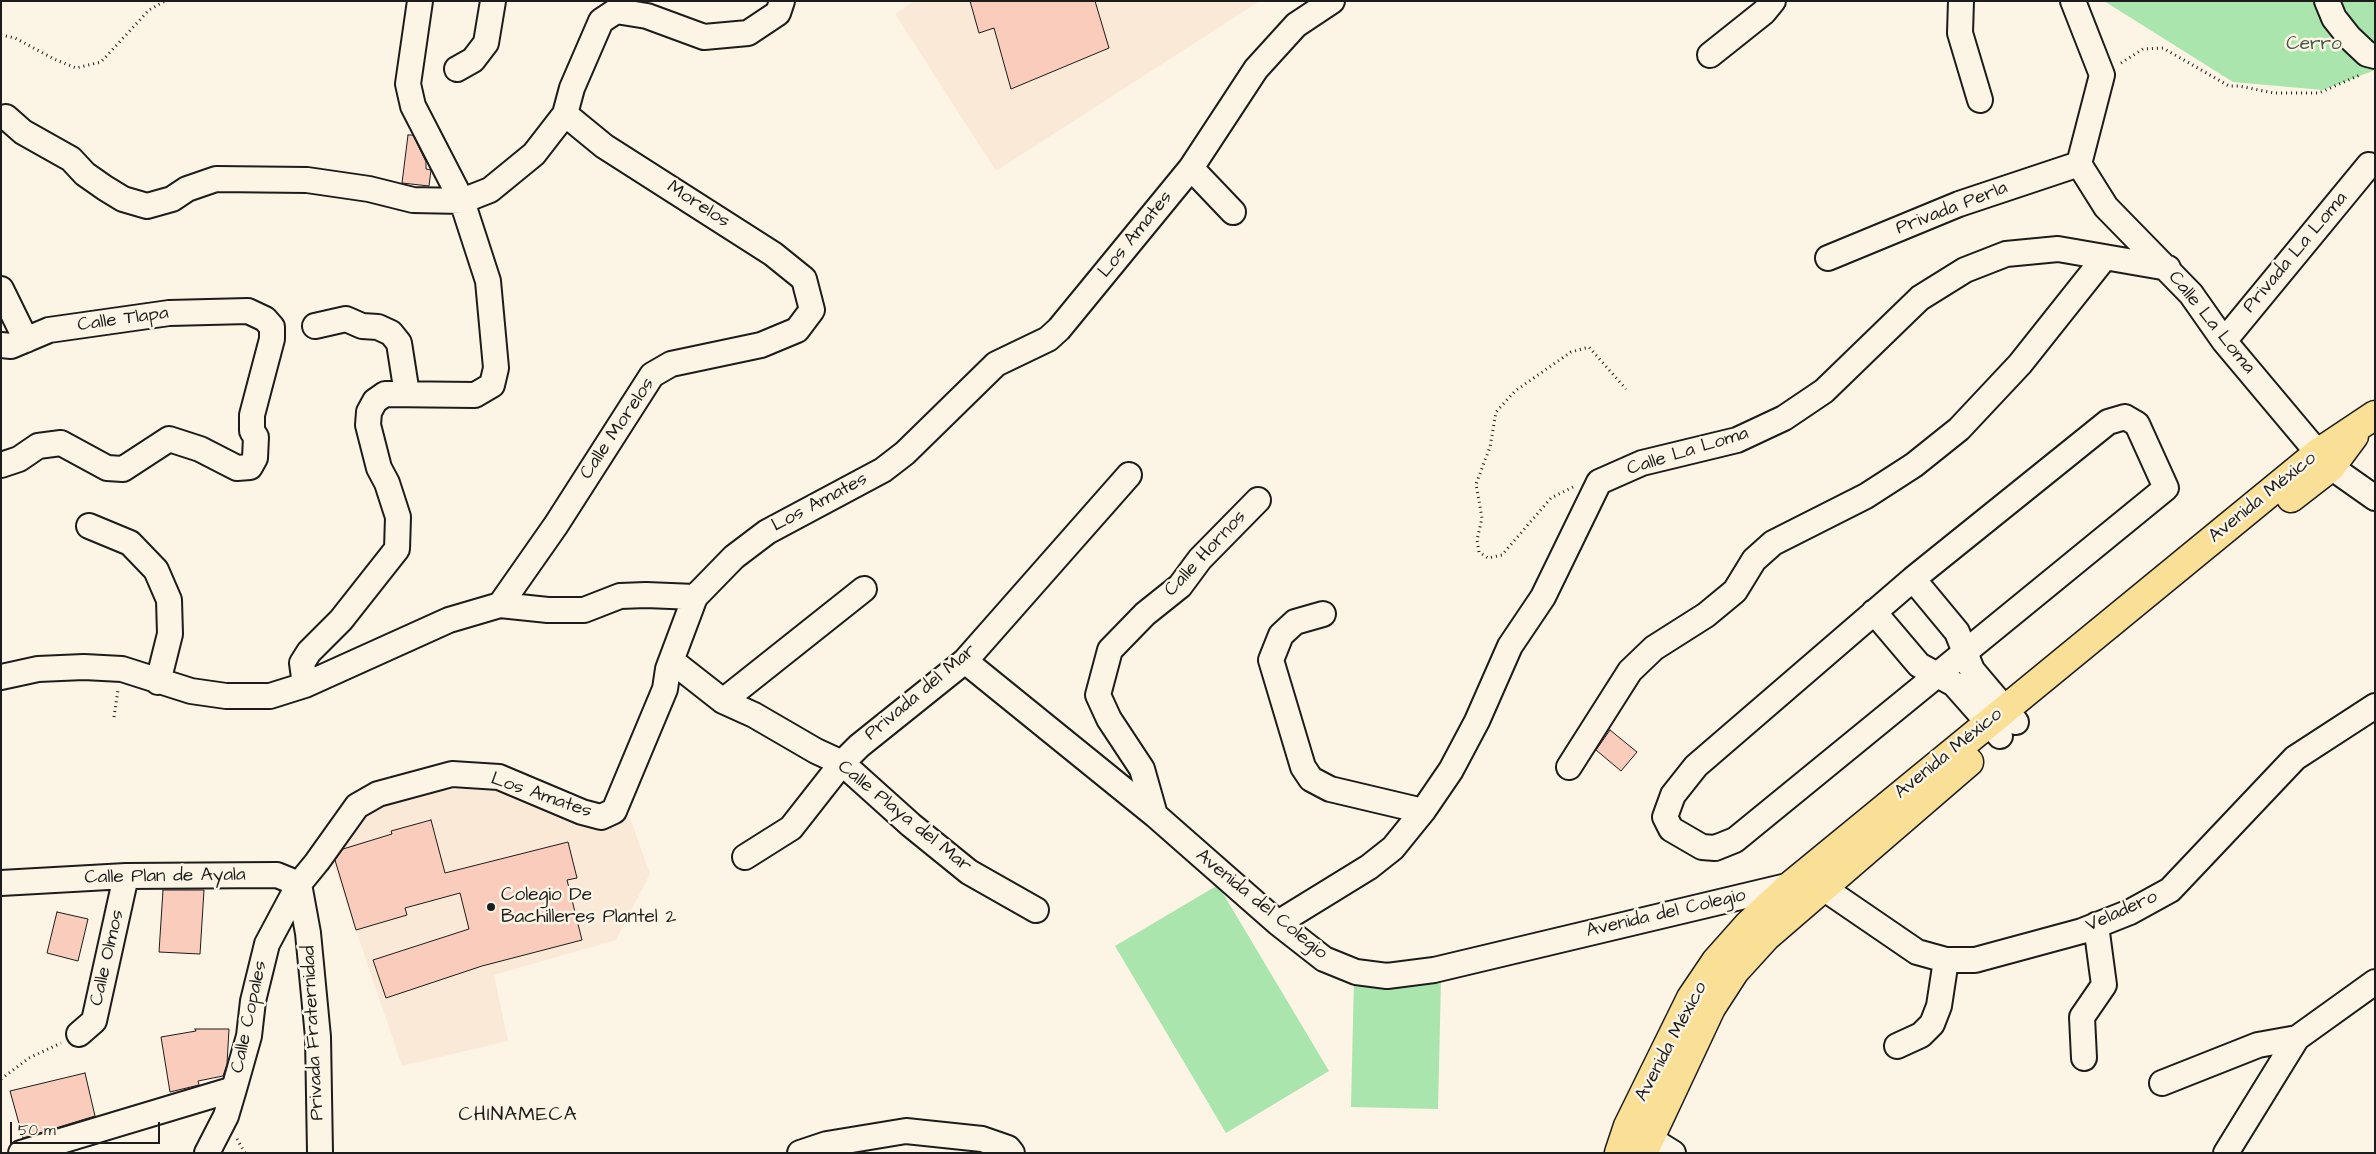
<!DOCTYPE html>
<html>
<head>
<meta charset="utf-8">
<style>
  body { margin:0 }
  #map { position:relative; width:2376px; height:1154px; overflow:hidden; background:#fcf5e5; font-family:"Architects Daughter",sans-serif }
  canvas { display:block }
  .frame { position:absolute; inset:0; border:2px solid #1c1c1c; pointer-events:none }
  .scale { position:absolute; left:10px; top:1122px; width:150px; height:22px; box-sizing:border-box; border:2px solid #1c1c1c; border-top:0; padding-left:6px; font-size:15px; line-height:18px; white-space:nowrap; color:#1c1c1c; -webkit-text-stroke:4px #fcf5e5; paint-order:stroke }
</style>
</head>
<body>
<div id="map">
<canvas width="2376" height="1154"></canvas>
<div class="frame"></div>
<div class="scale">50 m</div>
</div>
<script>
const ctx = document.querySelector('canvas').getContext('2d');
ctx.lineJoin = 'round';
function paint(path, color) { ctx.fillStyle = color; ctx.fill(path, 'evenodd'); }
const poly = rows => new Path2D(rows.map(r => 'M' + r).join(''));
function stroke(path, color, width, dash) { ctx.strokeStyle = color; ctx.lineWidth = width; ctx.lineCap = dash ? 'butt' : 'round'; ctx.setLineDash(dash || []); ctx.stroke(path); }
function drawText(font, color, halo, rows, align = 'center') {
  ctx.font = font + ' "Architects Daughter",sans-serif'; ctx.lineWidth = 5; ctx.setLineDash([]); ctx.textBaseline = 'middle'; ctx.strokeStyle = halo; ctx.fillStyle = color; for (const [text, x, y, turn = 0] of rows) {
    ctx.save(); ctx.translate(x, y); ctx.rotate((+turn || 0) * Math.PI / 180); ctx.textAlign = isNaN(turn) ? turn : align; if (halo) ctx.strokeText(text, 0, 0); ctx.fillText(text, 0, 0); ctx.restore();
  }
}
paint(poly([
  [914,1,1260,1,996,171,895,14],
  [499,786,594,824,629,815,650,874,616,940,494,975,508,1041,402,1066,332,860,374,806,424,792]
]), '#fbe9d8');
paint(poly([
  [2104,1,2375,1,2375,70,2323,90,2233,82],
  [1218,885,1329,1071,1226,1133,1115,946],
  [1354,978,1441,980,1438,1109,1351,1107]
]), '#a9e5ac');
const building = poly([
  [970,1,1095,1,1109,48,1011,89,994,28,979,33,970,1],
  [408,135,413,135,426,162,426,169,431,170,429,186,402,183,408,135],
  [1610,730,1637,752,1621,771,1596,750,1610,730],
  [431,820,445,873,568,842,577,878,567,880,582,940,482,966,386,998,373,960,469,929,460,893,405,908,407,915,356,930,335,860,343,849,392,834,391,831,431,820],
  [163,890,204,890,200,954,159,952,163,890],
  [57,912,88,919,78,961,47,953,57,912],
  [195,1029,229,1029,227,1064,223,1076,198,1081,199,1085,170,1092,161,1037,196,1031,195,1029],
  [85,1073,95,1116,23,1138,10,1091,85,1073]
]);
paint(building, '#f9ccbb');
stroke(building, '#1c1c1c', 1);
const minor = poly([
  [1961,1,1960,33,1980,100],
  [2073,1,2102,75,2079,164,2106,207,2191,294,2224,341,2318,453,2331,467,2375,498],
  [2327,1,2334,18,2349,37,2367,54,2375,56],
  [1710,55,1764,12,1773,1],
  [457,69,473,60,486,43,493,1],
  [6,117,23,132,71,159,85,174,105,188,123,199,147,206,172,199,187,189,216,179,307,180,369,189,413,200,462,201,490,190,534,154,565,114,572,88,601,21,616,11,647,16,704,37,748,33,778,13,782,1],
  [1191,168,1233,212],
  [1828,258,1959,204,2079,164],
  [1,289,26,340],
  [315,326,346,319,362,326,378,327,391,333,399,343,407,394],
  [2224,341,2369,165],
  [1,345,11,346,49,330,169,313,248,311,265,319,272,327,272,339,252,415,252,431,256,437,255,458,250,467,237,468,200,449,169,439,123,469,107,468,61,443,38,446,19,459,1,465],
  [2125,417,2137,424,2166,488,1735,840,1715,848,1702,847,1671,829,1665,817,1673,795,1696,766,1913,579,2108,422,2125,417],
  [89,526,130,543,156,570,169,600,170,634,158,682],
  [1913,579,1957,632,1972,670,2016,722],
  [500,605,556,525,652,375,671,364,761,345,797,330,812,310,804,279,773,254,604,146,565,114],
  [1874,612,1919,665,1954,684,2000,736],
  [1323,614,1295,622,1281,635,1271,660,1303,767,1311,779,1330,789,1423,811],
  [672,661,723,701,754,715,816,751,842,763,911,825,969,872,1036,910],
  [965,661,1155,815,1278,923,1324,959,1356,972,1387,976,1434,970,1791,885,1822,887,1917,952,1946,960,1975,960,2082,931,2130,912,2170,890,2295,758,2375,706],
  [1,677,38,669,84,667,122,669,191,691,226,696,270,696,305,685,449,620,500,605,548,610,584,610,620,596,646,595,695,597],
  [305,685,302,663,309,652,341,620,397,549,398,517,387,483,379,468,368,425,369,412,375,401,385,394,475,395,492,385,496,368,488,281,462,201,413,106,408,84,420,1],
  [723,701,864,589],
  [1569,767,1630,671,1654,648,1706,615,1735,591,1754,560,1773,543,1866,496,1914,465,1959,429,2020,364,2105,257],
  [1155,815,1142,769,1109,719,1098,695,1110,650,1145,614,1180,586,1200,559,1258,500],
  [745,857,791,828,842,763,859,746,965,661,1129,475],
  [1,883,126,876,277,875,299,884],
  [299,884,308,933,318,1037,320,1153],
  [1278,923,1369,867,1393,848,1423,811,1451,770,1477,721,1510,646,1543,597,1599,482,1642,463,1737,440,1784,418,1824,391,1920,298,1965,270,2006,254,2058,249,2168,268],
  [79,1034,94,1021,126,876],
  [1897,1046,1921,1035,1932,1024,1939,1006,1946,960],
  [2084,1058,2082,1017,2104,985,2096,925],
  [2162,1083,2258,1045,2297,1038],
  [1649,1138,1673,1153],
  [21,1153,234,1089],
  [207,1153,226,1116,234,1089,249,1036,253,1001,267,944,299,884,317,862,357,806,378,794,452,774,499,777,582,812,601,817,614,811,665,689,668,669,695,597,734,557,767,532,883,470,905,453,996,364,1048,339,1059,329,1191,168,1256,69,1296,25,1332,1],
  [800,1153,827,1144,906,1131,982,1139,1008,1148,1012,1153],
  [2226,1153,2297,1038,2375,982]
]);
const major = poly([
  [2291,498,2331,467,2354,436],
  [1619,1153,1628,1126,1691,998,1716,961,1748,925,1791,885,2318,453,2375,415],
  [1643,1153,1711,1008,1735,971,1766,937,1969,762]
]);
stroke(minor, '#1c1c1c', 28);
stroke(major, '#1c1c1c', 31);
stroke(poly([
  [1,35,15,38,54,59,76,68,101,62,149,10,165,1],
  [2121,63,2143,49,2163,48,2229,86,2239,86,2274,93,2319,93,2360,75],
  [1573,487,1551,498,1502,555,1488,558,1479,552,1477,540,1482,518,1476,484,1490,447,1496,412,1515,391,1571,352,1589,347,1626,389],
  [114,717,118,690],
  [1,1079,29,1058,61,1043],
  [237,1139,245,1153]
]), '#1c1c1c', 3, [1, 4]);
stroke(minor, '#fcf5e5', 24);
stroke(major, '#fadf96', 28);
for (const [x, y, r, color] of [
  [491,907,5,"#1c1c1c"]
]) { const dot = new Path2D(); dot.arc(x, y, r, 0, 2 * Math.PI); ctx.fillStyle = color; ctx.fill(dot); stroke(dot, '#fcf5e5', 2); }
drawText('19px', '#465847', '#fcf5e5', [
  ["Cerro",2314,45]
]);
drawText('19px', '#1c1c1c', '#fcf5e5', [
  ["Morelos",698,205,33],
  ["Privada Perla",1952,209,-21],
  ["Los Amates",1136,235,-51],
  ["Privada La Loma",2296,253,-50],
  ["Calle Tlapa",123,320,-8],
  ["Calle La Loma",2211,323,51],
  ["Calle Morelos",618,429,-56],
  ["Calle La Loma",1688,452,-17],
  ["Avenida México",2263,498,-39],
  ["Los Amates",820,503,-28],
  ["Calle Hornos",1206,554,-47],
  ["Privada del Mar",921,693,-40],
  ["Avenida México",1949,754,-39],
  ["Los Amates",541,796,19],
  ["Calle Playa del Mar",904,817,39],
  ["Calle Plan de Ayala",165,877,-1],
  ["Avenida del Colegio",1261,905,39],
  ["Veladero",2122,912,-24],
  ["Avenida del Colegio",1666,914,-13],
  ["Calle Olmos",108,958,-77],
  ["Calle Copales",250,1017,-78],
  ["Privada Fraternidad",314,1033,-93],
  ["Avenida México",1672,1042,-62]
]);
drawText('19px', '#1c1c1c', '#fcf5e5', [
  ["Colegio De",501,896],
  ["Bachilleres Plantel 2",501,918]
], 'left');
ctx.letterSpacing = '1px';
drawText('20px', '#1c1c1c', '#fcf5e5', [
  ["CHINAMECA",518,1116]
]);
ctx.letterSpacing = '0px';
</script>
</body>
</html>
